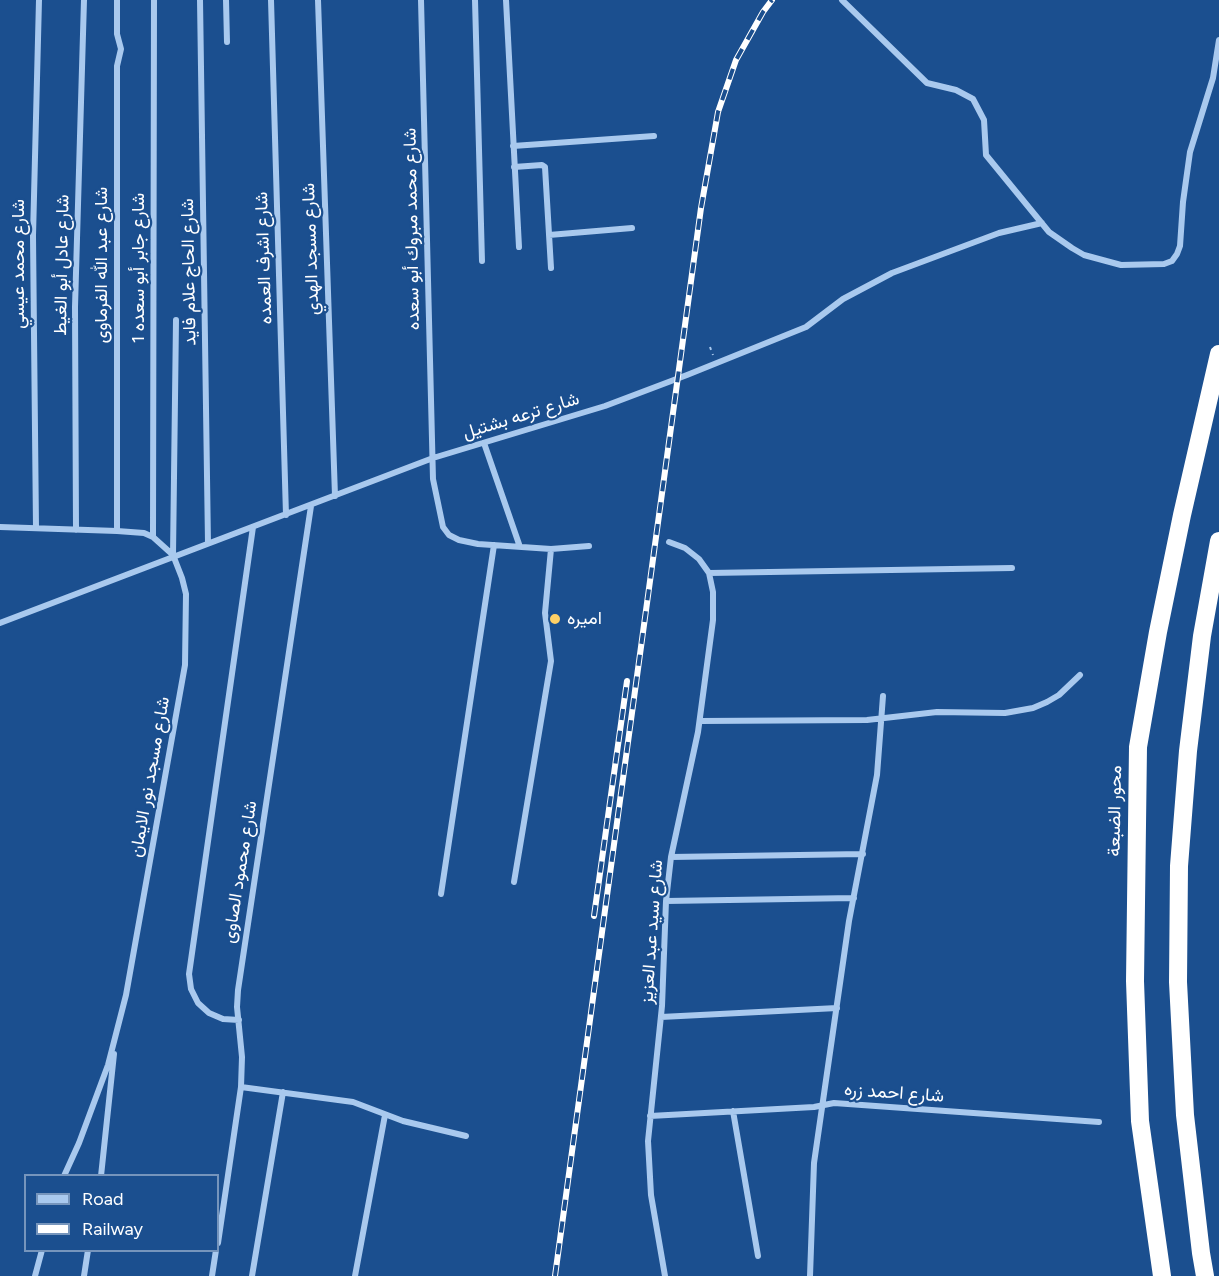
<!DOCTYPE html>
<html>
<head>
<meta charset="utf-8">
<style>
  body { margin:0 }
  #map { position:relative; width:1219px; height:1276px; overflow:hidden; background:#1b4f8f; font-family:Figtree,sans-serif }
  canvas { display:block }
  .legend { position:absolute; left:24px; top:1174px; width:195px; height:78px; box-sizing:border-box; background:#1b4f8f; border:2px solid #7695bc; margin:0; padding:8px 10px; list-style:none; font-size:18px; color:#fff }
  .legend li { display:flex; align-items:center; gap:12px; height:30px }
  .legend b { width:30px; border:2px solid #7695bc }
</style>
</head>
<body>
<div id="map">
<canvas width="1219" height="1276"></canvas>
<ul class="legend">
<li><b style="height:8px;background:#a9c9ee"></b>Road</li>
<li><b style="height:8px;background:#fff"></b>Railway</li>
</ul>
</div>
<script>
const ctx = document.querySelector('canvas').getContext('2d');
ctx.lineJoin = 'round';
const poly = rows => new Path2D(rows.map(r => 'M' + r).join(''));
function stroke(path, color, width, dash) { ctx.strokeStyle = color; ctx.lineWidth = width; ctx.lineCap = dash ? 'butt' : 'round'; ctx.setLineDash(dash || []); ctx.stroke(path); }
function drawText(font, color, halo, rows, align = 'center') {
  ctx.font = font + ' Figtree,Vazirmatn,sans-serif'; ctx.lineWidth = 4.5; ctx.setLineDash([]); ctx.textBaseline = 'middle'; ctx.strokeStyle = halo; ctx.fillStyle = color; for (const [text, x, y, turn = 0] of rows) {
    ctx.save(); ctx.translate(x, y); ctx.rotate((+turn || 0) * Math.PI / 180); ctx.textAlign = isNaN(turn) ? turn : align; if (halo) ctx.strokeText(text, 0, 0); ctx.fillText(text, 0, 0); ctx.restore();
  }
}
stroke(poly([
  [710,347,713,355]
]), '#a9c9ee', 2, [3, 4.5]);
stroke(poly([
  [117,0,117,34,121,49,117,66,117,531],
  [200,0,208,543],
  [226,0,227,42],
  [271,0,286,515],
  [318,0,335,496],
  [421,0,433,479,443,527,449,535,459,540,478,544,551,549,589,546],
  [475,0,482,261],
  [506,0,519,247],
  [842,0,927,83,956,90,973,99,984,120,986,155,1049,232,1072,248,1084,255,1121,265,1164,264,1172,261,1177,254,1180,246,1183,202,1190,152,1213,78,1219,40],
  [513,146,654,136],
  [514,167,542,165,545,167,551,268],
  [549,235,632,228],
  [484,443,520,547],
  [0,527,117,531,144,533,153,537,173,555,182,578,186,594,185,665,126,995,108,1065,79,1143,64,1176],
  [36,528,33,236,39,0],
  [76,530,75,307,84,0],
  [153,537,154,0],
  [173,555,176,320],
  [709,573,1012,568],
  [0,623,433,458,605,406,687,375,806,327,843,299,892,273,999,233,1042,223],
  [700,721,867,720,937,712,1005,713,1033,708,1047,702,1059,695,1080,675],
  [671,857,863,854],
  [514,882,551,661,545,613,551,549],
  [441,894,494,545],
  [666,901,854,898],
  [661,1017,837,1008],
  [239,1020,223,1019,209,1013,198,1003,191,989,189,974,253,527],
  [241,1087,353,1102,403,1121,466,1136],
  [733,1111,758,1256],
  [650,1116,814,1107,834,1103,1099,1122],
  [101,1176,114,1054],
  [218,1243,241,1087,242,1057,237,1007,238,990,311,506],
  [35,1276,42,1250],
  [84,1276,88,1250],
  [212,1276,216,1250],
  [252,1276,283,1092],
  [355,1276,385,1115],
  [665,1276,651,1195,648,1141,662,1006,666,901,671,857,698,732,713,620,713,592,709,573,699,559,685,548,669,542],
  [810,1276,814,1163,849,921,877,775,883,696]
]), '#a9c9ee', 6);
stroke(poly([
  [1162,1276,1140,1121,1135,981,1138,747,1158,632,1182,515,1219,354],
  [1205,1276,1201,1253,1185,1115,1178,982,1179,866,1188,751,1202,636,1219,541]
]), '#fff', 18);
const rail = poly([
  [594,916,627,681],
  [555,1276,701,208,718,112,736,60,763,12,772,0]
]);
stroke(rail, '#fff', 6);
stroke(rail, '#1b4f8f', 4, [11]);
for (const [x, y, r, color] of [
  [555,619,6,"#ffd166"]
]) { const dot = new Path2D(); dot.arc(x, y, r, 0, 2 * Math.PI); ctx.fillStyle = color; ctx.fill(dot); stroke(dot, '#1b4f8f', 2); }
drawText('18px', '#fff', '#1b4f8f', [
  ["شارع محمد مبروك أبو سعده",412,229,-91],
  ["شارع مسجد الهدي",311,249,-92],
  ["شارع اشرف العمده",264,258,-92],
  ["شارع محمد عيسي",19,264,-90],
  ["شارع عادل أبو الغيط",62,265,-89],
  ["شارع عبد الله الفرماوى",102,265,-90],
  ["شارع جابر أبو سعده 1",139,268,-90],
  ["شارع الحاج علام فايد",189,272,-91],
  ["شارع ترعه بشتيل",521,416,-17],
  ["شارع مسجد نور الايمان",150,777,-80],
  ["محور الضبعة",1115,811,-89],
  ["شارع محمود الصاوى",240,872,-81],
  ["شارع سيد عبد العزيز",652,932,-86],
  ["شارع احمد زره",894,1093,4]
]);
drawText('18px', '#fff', '#1b4f8f', [
  ["اميره",567,619]
], 'left');
</script>
</body>
</html>
